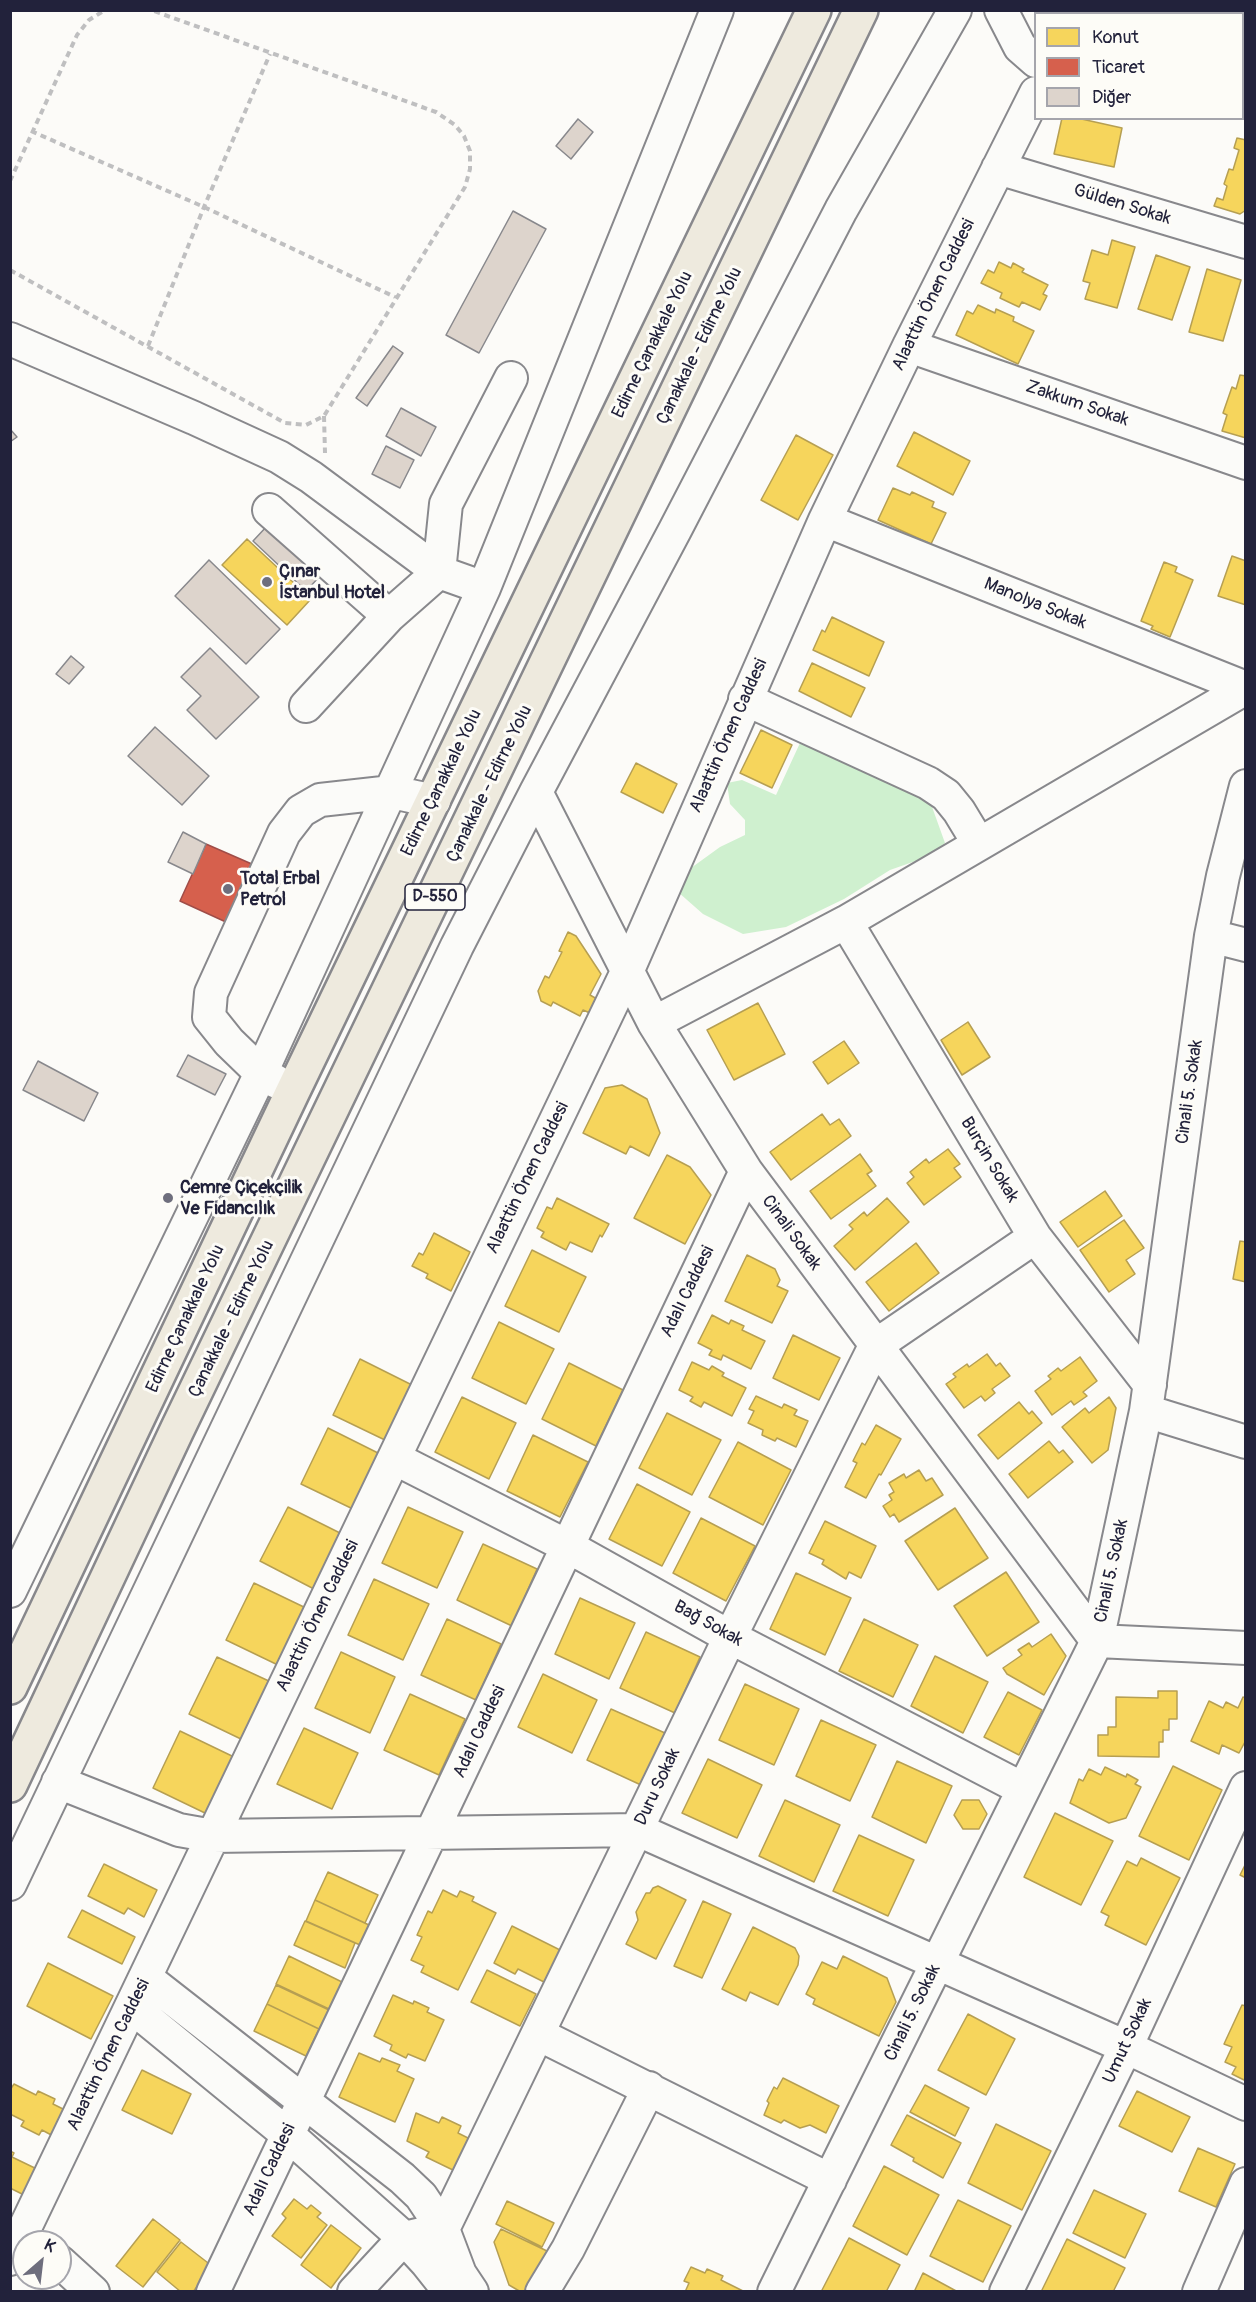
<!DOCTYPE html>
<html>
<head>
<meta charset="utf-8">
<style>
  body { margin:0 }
  #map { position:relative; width:1256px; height:2302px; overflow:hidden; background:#fcfbf8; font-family:Pangolin,sans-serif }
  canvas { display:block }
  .frame { position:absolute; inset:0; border:12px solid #22223b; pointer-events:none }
  .legend { position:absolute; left:1034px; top:12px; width:210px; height:108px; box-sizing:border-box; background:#fdfcf7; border:2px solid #a5a5ac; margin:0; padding:8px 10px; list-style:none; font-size:18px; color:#22223b }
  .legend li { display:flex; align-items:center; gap:12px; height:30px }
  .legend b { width:30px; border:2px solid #a5a5ac }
  .north { position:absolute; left:12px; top:2230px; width:60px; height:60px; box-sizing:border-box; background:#fdfcf7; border:2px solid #a5a5ac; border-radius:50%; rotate:28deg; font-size:16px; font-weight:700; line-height:24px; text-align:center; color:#22223b }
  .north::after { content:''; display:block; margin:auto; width:21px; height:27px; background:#6e6e7d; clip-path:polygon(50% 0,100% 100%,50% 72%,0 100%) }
</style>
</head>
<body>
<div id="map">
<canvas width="1256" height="2302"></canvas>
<div class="frame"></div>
<ul class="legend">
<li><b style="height:16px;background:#f6d55c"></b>Konut</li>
<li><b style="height:16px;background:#d6604d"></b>Ticaret</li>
<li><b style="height:16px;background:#ddd4cc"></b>Diğer</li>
</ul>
<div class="north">K</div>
</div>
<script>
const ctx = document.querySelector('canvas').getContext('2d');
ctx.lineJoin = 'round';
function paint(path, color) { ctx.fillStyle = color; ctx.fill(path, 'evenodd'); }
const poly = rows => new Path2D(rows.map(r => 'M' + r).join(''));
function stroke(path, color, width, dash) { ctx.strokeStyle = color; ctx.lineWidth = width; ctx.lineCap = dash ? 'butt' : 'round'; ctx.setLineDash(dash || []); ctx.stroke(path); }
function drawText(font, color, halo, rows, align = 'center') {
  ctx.font = font + ' Pangolin,sans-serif'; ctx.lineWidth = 6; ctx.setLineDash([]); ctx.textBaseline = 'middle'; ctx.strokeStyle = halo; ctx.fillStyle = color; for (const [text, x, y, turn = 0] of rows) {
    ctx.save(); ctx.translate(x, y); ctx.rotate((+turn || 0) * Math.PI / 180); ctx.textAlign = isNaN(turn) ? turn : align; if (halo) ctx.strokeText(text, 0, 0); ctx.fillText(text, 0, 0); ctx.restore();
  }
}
paint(poly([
  [800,743,845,759,895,782,931,804,945,843,927,857,890,870,844,899,786,927,743,934,703,914,678,892,691,868,720,847,745,835,745,820,730,804,727,783,742,780,776,795]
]), '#cff0cf');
const homes = poly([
  [1144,10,1175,10,1173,14,1144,10],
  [1062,118,1077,118,1122,128,1114,167,1054,154,1062,118],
  [1237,138,1246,140,1246,210,1240,214,1214,206,1217,198,1223,200,1227,186,1224,184,1229,169,1233,170,1239,150,1234,148,1237,138],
  [1112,240,1135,247,1117,308,1085,299,1090,283,1083,281,1092,250,1108,255,1112,240],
  [1156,255,1190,267,1172,320,1138,309,1156,255],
  [999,262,1011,268,1013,263,1024,269,1022,272,1048,285,1043,294,1047,296,1040,310,1022,302,1019,307,1000,298,1002,293,981,283,988,270,994,273,999,262],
  [1207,269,1241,280,1223,341,1189,332,1207,269],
  [978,305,995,313,996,309,1014,317,1013,321,1034,331,1018,364,956,335,967,311,973,314,978,305],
  [1240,375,1246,376,1246,438,1222,431,1227,415,1223,413,1232,387,1236,389,1240,375],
  [914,432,970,461,953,495,897,466,914,432],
  [796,435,833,455,798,520,761,500,796,435],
  [893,488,910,495,912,492,934,502,932,507,946,513,931,544,878,520,893,488],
  [247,539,311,599,287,625,222,565,247,539],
  [1232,556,1246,561,1246,605,1218,596,1232,556],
  [1164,562,1177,567,1175,572,1193,580,1170,637,1151,629,1153,626,1141,621,1164,562],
  [832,617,884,642,869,676,813,650,822,630,825,632,832,617],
  [812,663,865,688,851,717,799,691,812,663],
  [761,730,792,745,772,788,740,773,761,730],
  [636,763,677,784,663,813,621,792,636,763],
  [568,932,576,936,601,974,590,995,597,999,590,1013,583,1010,580,1016,553,1002,551,1006,541,1001,538,991,545,976,549,978,562,952,559,951,568,932],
  [758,1003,785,1054,734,1080,707,1030,758,1003],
  [968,1022,990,1057,962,1075,941,1040,968,1022],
  [844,1041,859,1063,828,1084,813,1062,844,1041],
  [622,1085,647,1099,660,1133,649,1156,630,1146,626,1154,583,1133,605,1088,622,1085],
  [822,1114,830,1125,839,1119,851,1136,791,1180,770,1152,822,1114],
  [948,1149,960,1164,954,1168,961,1177,924,1205,907,1183,914,1177,910,1172,926,1159,929,1163,948,1149],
  [860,1154,872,1171,867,1174,876,1186,831,1219,810,1191,860,1154],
  [667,1155,690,1167,711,1195,685,1244,634,1218,667,1155],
  [1105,1191,1122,1216,1078,1247,1060,1222,1105,1191],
  [557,1198,609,1224,602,1237,600,1235,592,1252,570,1242,566,1250,541,1237,544,1232,537,1228,547,1207,552,1209,557,1198],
  [887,1198,909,1222,855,1270,834,1246,853,1229,849,1225,864,1212,867,1216,887,1198],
  [1124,1220,1144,1248,1126,1260,1135,1274,1109,1292,1080,1250,1124,1220],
  [434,1233,470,1252,451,1291,426,1278,428,1274,412,1266,419,1253,423,1255,434,1233],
  [1240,1241,1246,1242,1246,1282,1233,1279,1240,1241],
  [916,1243,939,1273,889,1311,866,1282,916,1243],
  [532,1250,586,1277,559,1332,505,1306,532,1250],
  [747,1255,775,1269,780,1280,777,1286,788,1291,772,1323,725,1301,747,1255],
  [712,1315,729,1324,731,1320,744,1326,742,1330,765,1341,751,1369,723,1355,721,1360,709,1355,712,1350,698,1343,712,1315],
  [499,1322,554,1349,526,1404,472,1378,499,1322],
  [793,1335,840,1358,819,1400,773,1378,793,1335],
  [987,1354,996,1366,1000,1363,1010,1376,992,1389,995,1393,985,1401,981,1396,964,1408,946,1384,956,1377,953,1374,967,1364,969,1367,987,1354],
  [1080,1357,1097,1381,1083,1392,1087,1396,1074,1405,1071,1401,1052,1415,1035,1391,1051,1379,1048,1376,1058,1368,1061,1371,1080,1357],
  [360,1359,414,1386,387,1441,333,1415,360,1359],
  [692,1362,709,1370,712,1366,724,1373,722,1376,746,1388,732,1416,704,1402,701,1407,690,1401,693,1397,679,1390,692,1362],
  [569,1363,623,1390,596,1446,542,1419,569,1363],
  [756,1396,782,1408,784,1404,797,1410,794,1415,808,1421,796,1447,777,1438,775,1441,762,1435,763,1430,748,1423,754,1411,749,1409,756,1396],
  [462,1397,516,1423,489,1479,435,1452,462,1397],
  [1109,1397,1116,1408,1108,1450,1092,1463,1062,1427,1085,1408,1089,1413,1109,1397],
  [1019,1402,1029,1414,1032,1411,1042,1423,998,1459,978,1435,1019,1402],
  [667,1413,721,1440,692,1495,639,1468,667,1413],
  [876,1425,901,1439,881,1475,879,1474,866,1498,845,1487,857,1463,853,1461,862,1443,865,1445,876,1425],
  [328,1428,382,1455,355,1510,301,1484,328,1428],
  [533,1435,588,1462,560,1517,507,1491,533,1435],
  [1049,1441,1059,1453,1063,1450,1073,1462,1028,1498,1009,1474,1049,1441],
  [738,1442,791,1470,763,1525,709,1497,738,1442],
  [919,1470,926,1481,932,1478,943,1495,899,1522,894,1514,890,1517,883,1506,892,1500,889,1495,894,1492,889,1483,904,1474,906,1478,919,1470],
  [637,1484,690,1512,662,1566,609,1539,637,1484],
  [288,1507,342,1534,314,1589,260,1561,288,1507],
  [408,1507,463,1532,437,1588,382,1563,408,1507],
  [955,1508,988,1558,938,1590,905,1541,955,1508],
  [701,1518,755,1546,726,1601,673,1573,701,1518],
  [825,1521,876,1546,861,1578,849,1572,846,1579,822,1564,824,1560,809,1553,825,1521],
  [483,1544,537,1569,512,1626,457,1600,483,1544],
  [1006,1572,1039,1622,987,1656,954,1606,1006,1572],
  [796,1573,851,1598,825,1655,770,1629,796,1573],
  [374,1579,429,1604,403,1660,348,1635,374,1579],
  [254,1583,308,1609,280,1666,226,1640,254,1583],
  [580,1598,635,1623,609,1679,555,1654,580,1598],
  [447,1619,501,1644,476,1700,421,1675,447,1619],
  [864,1619,918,1645,893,1697,839,1671,864,1619],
  [646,1632,700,1657,675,1713,620,1688,646,1632],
  [1051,1634,1066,1656,1044,1695,1007,1674,1003,1668,1022,1655,1018,1650,1029,1643,1032,1647,1051,1634],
  [341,1652,395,1677,370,1733,315,1708,341,1652],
  [935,1656,988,1682,963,1733,911,1706,935,1656],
  [217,1657,271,1682,243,1740,189,1714,217,1657],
  [543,1674,597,1700,572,1753,518,1727,543,1674],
  [745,1684,799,1709,774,1765,719,1740,745,1684],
  [1158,1691,1177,1691,1177,1719,1169,1719,1169,1730,1163,1730,1163,1742,1159,1742,1159,1757,1098,1756,1098,1735,1108,1735,1108,1727,1116,1727,1116,1697,1158,1698,1158,1691],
  [1008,1692,1042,1710,1019,1755,984,1737,1008,1692],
  [410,1694,465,1719,439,1775,384,1750,410,1694],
  [1243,1697,1246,1698,1246,1740,1239,1753,1222,1745,1219,1754,1191,1741,1209,1701,1223,1708,1226,1702,1238,1708,1243,1697],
  [611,1709,665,1733,641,1785,587,1760,611,1709],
  [821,1720,876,1745,850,1801,796,1776,821,1720],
  [304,1728,358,1753,332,1809,277,1784,304,1728],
  [180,1731,234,1757,207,1814,153,1788,180,1731],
  [708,1759,762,1785,737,1838,682,1813,708,1759],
  [897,1761,952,1786,926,1843,872,1817,897,1761],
  [1173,1766,1222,1790,1189,1860,1139,1836,1173,1766],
  [1105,1767,1126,1777,1127,1774,1138,1780,1135,1784,1141,1787,1126,1818,1109,1823,1070,1803,1079,1779,1083,1781,1089,1769,1101,1775,1105,1767],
  [785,1800,840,1825,814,1882,759,1856,785,1800],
  [962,1800,979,1800,987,1814,979,1829,963,1829,954,1815,962,1800],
  [1055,1813,1113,1841,1081,1905,1024,1877,1055,1813],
  [859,1835,914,1860,888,1916,833,1891,859,1835],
  [1141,1858,1180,1878,1146,1945,1105,1925,1109,1916,1101,1912,1127,1861,1137,1866,1141,1858],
  [1246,1863,1246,1878,1240,1875,1246,1863],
  [104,1864,157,1890,144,1917,128,1908,124,1914,88,1896,104,1864],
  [328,1872,378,1895,365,1923,315,1900,328,1872],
  [658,1886,686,1900,656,1959,626,1944,638,1920,636,1912,646,1893,650,1893,653,1888,658,1886],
  [443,1890,457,1897,460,1891,474,1897,472,1901,496,1913,458,1990,421,1972,424,1966,411,1960,422,1937,417,1935,428,1911,432,1913,443,1890],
  [315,1900,369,1925,360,1945,306,1921,315,1900],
  [703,1901,731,1914,702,1978,674,1966,703,1901],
  [82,1910,135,1937,122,1964,68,1937,82,1910],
  [305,1921,355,1943,345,1968,294,1945,305,1921],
  [512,1926,566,1953,550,1985,518,1969,515,1974,494,1963,512,1926],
  [753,1927,795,1948,799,1956,798,1965,778,2005,750,1992,746,2001,722,1989,753,1927],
  [289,1956,342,1982,329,2009,276,1984,289,1956],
  [843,1956,887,1978,896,2002,879,2036,813,2004,815,1999,806,1994,822,1962,837,1969,843,1956],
  [48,1963,113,1996,91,2039,27,2006,48,1963],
  [487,1970,536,1994,520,2026,471,2002,487,1970],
  [276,1985,329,2010,319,2029,267,2004,276,1985],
  [393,1995,413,2004,414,2001,429,2008,427,2012,444,2020,425,2061,408,2054,406,2058,390,2050,392,2045,374,2036,393,1995],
  [267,2004,319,2029,306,2056,254,2031,267,2004],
  [1242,2005,1246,2006,1246,2076,1244,2080,1232,2074,1236,2067,1225,2062,1232,2047,1224,2044,1242,2005],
  [968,2014,1015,2039,986,2095,938,2070,968,2014],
  [359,2053,380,2062,382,2058,400,2065,397,2071,414,2079,395,2122,339,2097,359,2053],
  [142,2070,191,2094,172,2134,122,2110,142,2070],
  [783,2078,839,2106,826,2133,810,2125,800,2128,784,2120,781,2123,764,2115,769,2103,767,2101,774,2087,777,2089,783,2078],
  [14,2084,36,2095,38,2091,55,2099,53,2104,67,2111,55,2137,42,2130,39,2135,21,2126,24,2121,10,2114,10,2090,14,2084],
  [925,2085,969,2108,955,2136,910,2112,925,2085],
  [1137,2091,1190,2117,1172,2152,1119,2126,1137,2091],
  [416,2113,439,2123,442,2117,461,2126,458,2133,472,2140,457,2172,426,2157,429,2152,407,2141,416,2113],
  [907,2115,961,2143,943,2178,913,2161,914,2158,891,2145,907,2115],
  [996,2124,1051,2151,1022,2210,968,2183,996,2124],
  [1198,2148,1235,2164,1216,2207,1179,2191,1198,2148],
  [10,2151,14,2153,12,2157,43,2172,30,2198,10,2188,10,2151],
  [884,2166,939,2195,907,2255,853,2226,884,2166],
  [1094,2190,1146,2214,1125,2258,1073,2233,1094,2190],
  [294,2199,307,2209,311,2205,321,2213,317,2217,327,2225,301,2258,272,2236,286,2218,282,2214,294,2199],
  [958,2200,1011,2226,983,2282,930,2256,958,2200],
  [507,2201,554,2223,542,2247,496,2224,507,2201],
  [153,2219,180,2240,143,2287,116,2266,153,2219],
  [331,2225,361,2248,331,2288,301,2265,331,2225],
  [501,2229,547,2251,527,2292,521,2292,509,2285,494,2242,501,2229],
  [849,2238,900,2265,886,2292,821,2292,849,2238],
  [1067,2239,1125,2268,1113,2292,1041,2292,1067,2239],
  [181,2242,212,2266,193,2292,181,2292,157,2272,181,2242],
  [691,2267,705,2273,707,2269,723,2276,721,2280,745,2292,685,2292,689,2283,684,2281,691,2267],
  [923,2273,958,2292,914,2292,923,2273]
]);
paint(homes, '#f6d55c');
stroke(homes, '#b69f52', 1.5);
const shops = poly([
  [206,844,277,875,250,933,180,901,206,844]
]);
paint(shops, '#d6604d');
stroke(shops, '#a04d48', 1.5);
const building = poly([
  [578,119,593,132,571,159,556,146,578,119],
  [513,211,546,229,479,353,446,335,513,211],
  [393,346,403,353,367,406,356,398,393,346],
  [401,408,436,427,421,456,386,436,401,408],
  [10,429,17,437,10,442,10,429],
  [386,446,414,460,400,488,372,474,386,446],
  [268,525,321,575,306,591,253,541,268,525],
  [209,560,280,629,246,664,175,596,209,560],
  [210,648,259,697,216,739,187,710,201,696,181,677,210,648],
  [71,656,84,667,69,684,56,674,71,656],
  [155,727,209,776,182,805,128,756,155,727],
  [183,832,206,844,193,874,168,862,183,832],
  [188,1055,226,1074,215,1095,177,1076,188,1055],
  [38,1061,98,1093,84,1121,23,1090,38,1061]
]);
paint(building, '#ddd4cc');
stroke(building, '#88888c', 1.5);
const minor = poly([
  [1001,10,1020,47,1036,61],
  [1078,14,1079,10],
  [1242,52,1246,53],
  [1242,94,1246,95],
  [998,168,1246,242],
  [10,339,194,418,279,457,311,477,439,572,484,588],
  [909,346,1246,463],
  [269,510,389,616,306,706],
  [825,520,1246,688],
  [389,616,439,572,446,504,511,378],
  [745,699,928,783,946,795,959,811,979,844],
  [536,792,654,1023,746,1171,1097,1641,1246,1648],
  [846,922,1035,1237,1150,1385],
  [1211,936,1246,945],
  [654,1023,846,922,1246,688],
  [277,1082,261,1073,229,1042,209,1017,211,993,284,833,301,811,320,800,392,792,434,801],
  [1146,1411,1246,1442],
  [394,1458,567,1546,730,1637,1023,1789],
  [10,1591,261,1073,484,588,717,10],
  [58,1782,179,1830,213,1836,638,1830,1126,2047,1246,2104],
  [10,1884,457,946,536,792,675,530,841,210,955,10],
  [146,1978,402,2178,421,2196,443,2229,460,2274,472,2292],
  [132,2007,287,2134,404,2238,427,2263,450,2292],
  [538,2034,830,2180],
  [10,2259,627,972,825,520,909,346,1036,93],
  [60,2262,93,2292],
  [213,2292,746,1171],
  [354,2292,404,2238,443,2229,730,1637,875,1346,1035,1237],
  [542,2292,568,2249,649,2088],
  [774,2292,1097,1641,1146,1411,1211,936,1223,876,1246,786],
  [1006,2292,1126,2047,1246,1788],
  [1199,2292,1246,2184]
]);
const highway = poly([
  [10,1687,293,1091,814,10],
  [10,1785,177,1430,861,10]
]);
stroke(minor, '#88888c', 36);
stroke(highway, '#88888c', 38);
stroke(poly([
  [31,131,204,207,395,297],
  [10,181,77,35,89,20,105,10],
  [10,270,285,423,306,425,324,416,465,187,470,169,470,151,464,136,455,125,436,112,151,10],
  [148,346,204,207,270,54],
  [324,416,325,453]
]), '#bfbfc0', 4, [6, 4.5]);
stroke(minor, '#fbfbf9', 32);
stroke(highway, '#eeeade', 33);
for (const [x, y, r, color] of [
  [267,582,6,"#6e6e7d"],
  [228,889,6,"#6e6e7d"],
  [168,1198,6,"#6e6e7d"]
]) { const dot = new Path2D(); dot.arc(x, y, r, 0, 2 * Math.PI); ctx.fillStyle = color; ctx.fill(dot); stroke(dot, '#fdfcf7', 2); }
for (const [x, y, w] of [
  [435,897,60]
]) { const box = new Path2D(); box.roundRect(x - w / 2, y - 13, w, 26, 4.5); ctx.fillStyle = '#fdfcf7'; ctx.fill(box); stroke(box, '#22223b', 1.5); }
drawText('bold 16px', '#22223b', null, [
  ["D-550",435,897]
]);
drawText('18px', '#22223b', '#fdfcf7', [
  ["Gülden Sokak",1122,205,17],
  ["Alaattin Önen Caddesi",934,295,-64],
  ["Edirne Çanakkale Yolu",653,345,-64],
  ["Çanakkale - Edirne Yolu",700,346,-64],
  ["Zakkum Sokak",1077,404,19],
  ["Manolya Sokak",1035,604,22],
  ["Alaattin Önen Caddesi",729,736,-66],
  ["Edirne Çanakkale Yolu",442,783,-64],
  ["Çanakkale - Edirne Yolu",490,784,-64],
  ["Cinali 5. Sokak",1190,1092,-82],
  ["Burçin Sokak",989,1160,59],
  ["Alaattin Önen Caddesi",528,1178,-64],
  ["Cinali Sokak",791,1233,54],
  ["Adalı Caddesi",688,1292,-64],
  ["Edirne Çanakkale Yolu",186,1319,-65],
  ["Çanakkale - Edirne Yolu",232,1319,-64],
  ["Cinali 5. Sokak",1112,1571,-78],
  ["Alaattin Önen Caddesi",318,1616,-64],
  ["Bağ Sokak",708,1624,29],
  ["Adalı Caddesi",480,1732,-65],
  ["Duru Sokak",658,1787,-65],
  ["Cinali 5. Sokak",913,2013,-64],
  ["Umut Sokak",1128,2041,-65],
  ["Alaattin Önen Caddesi",109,2055,-64],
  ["Adalı Caddesi",270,2170,-65]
]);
drawText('bold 18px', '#22223b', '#fdfcf7', [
  ["Çınar",279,572],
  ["İstanbul Hotel",279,593],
  ["Total Erbal",240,879],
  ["Petrol",240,900],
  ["Cemre Çiçekçilik",180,1188],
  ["Ve Fidancılık",180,1209]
], 'left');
</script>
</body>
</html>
